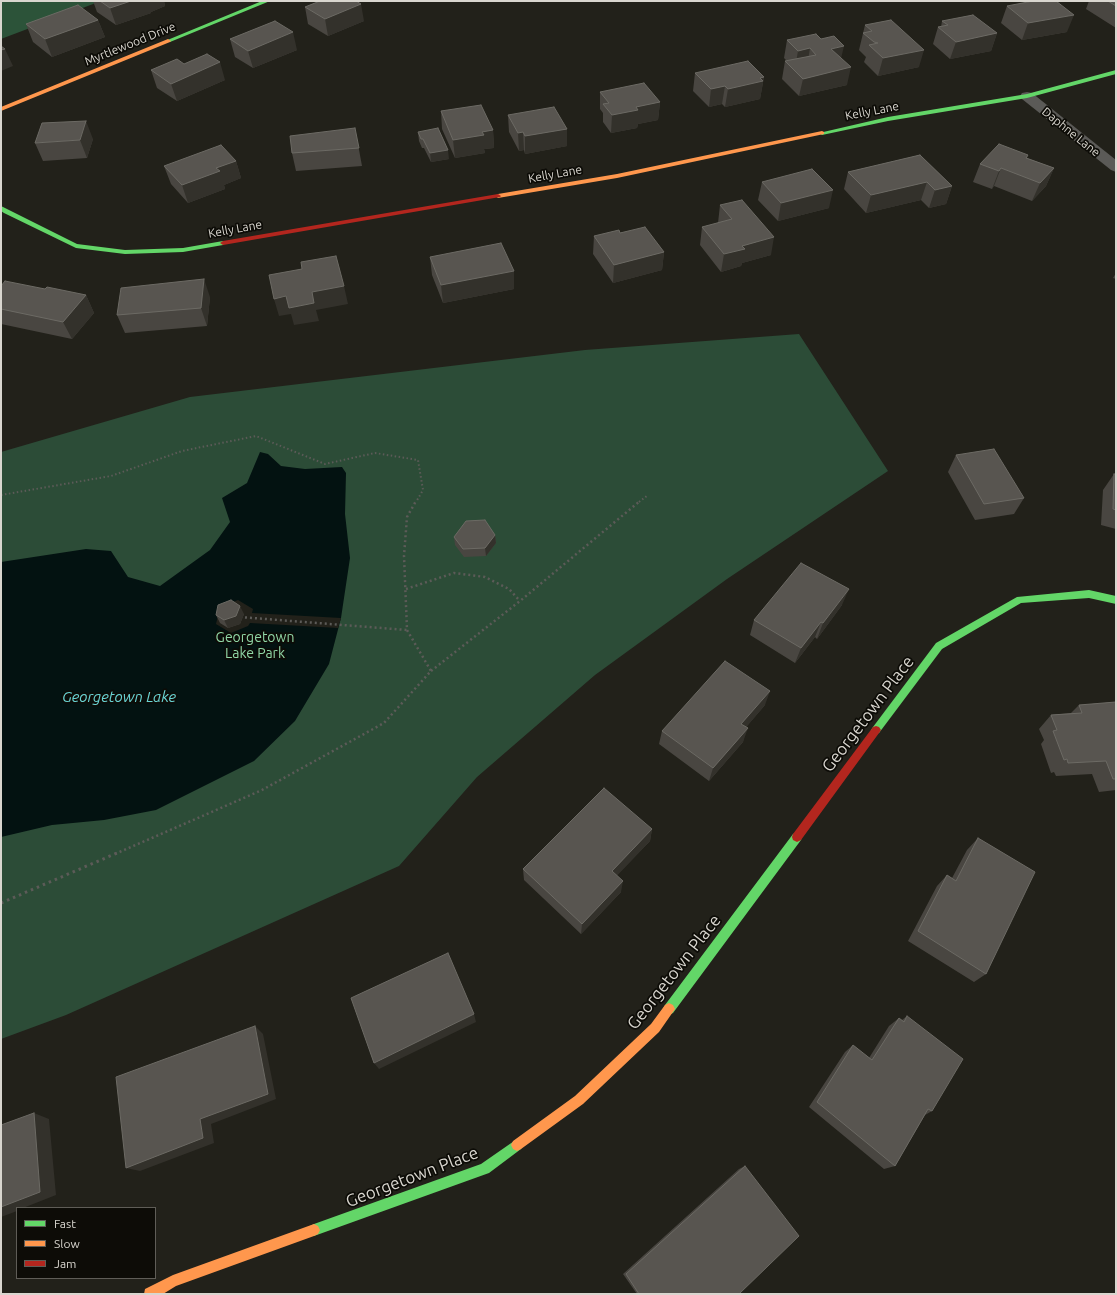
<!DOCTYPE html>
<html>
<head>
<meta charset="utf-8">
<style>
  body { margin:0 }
  #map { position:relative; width:1117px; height:1295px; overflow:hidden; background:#22211a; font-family:Ubuntu,sans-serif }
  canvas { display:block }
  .frame { position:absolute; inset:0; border:2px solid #d9d6cf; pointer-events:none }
  .legend { position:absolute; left:16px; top:1207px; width:140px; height:72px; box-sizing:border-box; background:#0d0c07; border:1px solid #5f5d57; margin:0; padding:5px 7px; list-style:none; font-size:12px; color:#d9d6cf }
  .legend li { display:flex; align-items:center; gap:8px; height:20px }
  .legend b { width:20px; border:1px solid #5f5d57 }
</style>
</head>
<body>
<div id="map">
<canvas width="1117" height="1295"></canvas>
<div class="frame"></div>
<ul class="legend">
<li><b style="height:5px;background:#63d668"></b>Fast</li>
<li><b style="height:5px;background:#ff974d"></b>Slow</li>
<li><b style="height:5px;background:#b3261e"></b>Jam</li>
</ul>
</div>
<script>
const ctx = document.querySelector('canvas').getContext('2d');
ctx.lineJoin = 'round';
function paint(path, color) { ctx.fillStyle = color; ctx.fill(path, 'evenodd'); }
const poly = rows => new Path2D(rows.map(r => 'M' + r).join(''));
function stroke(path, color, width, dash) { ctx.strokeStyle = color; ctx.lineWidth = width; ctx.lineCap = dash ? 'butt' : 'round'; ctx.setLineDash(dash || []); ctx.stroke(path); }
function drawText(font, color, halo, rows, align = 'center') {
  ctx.font = font + ' Ubuntu,sans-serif'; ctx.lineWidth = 3.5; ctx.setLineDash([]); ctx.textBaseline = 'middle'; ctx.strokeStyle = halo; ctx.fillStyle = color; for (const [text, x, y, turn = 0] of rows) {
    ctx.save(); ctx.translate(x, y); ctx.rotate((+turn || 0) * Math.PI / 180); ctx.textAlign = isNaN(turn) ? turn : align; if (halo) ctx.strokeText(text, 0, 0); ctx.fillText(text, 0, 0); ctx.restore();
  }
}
paint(poly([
  [799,334,888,471,727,579,595,675,477,777,399,866,66,1015,1,1039,1,452,190,397,585,350]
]), '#2c4c37');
paint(poly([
  [1,1,101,1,1,39]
]), '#2c5339');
paint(poly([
  [260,452,268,454,281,466,305,469,342,467,346,473,345,514,350,558,341,618,329,664,295,721,254,761,156,810,104,820,52,825,1,837,1,562,86,549,111,551,128,577,160,586,210,550,230,522,222,498,247,483]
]), '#031211');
paint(poly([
  [238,600,253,609,252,613,341,618,338,628,250,623,248,626,231,633,216,624,220,607]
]), '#22211a');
stroke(poly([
  [1,495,111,476,182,451,256,436,325,464,375,453,418,460,423,490,416,502],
  [639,502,648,495]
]), '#5c5b58', 2, [1.5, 2.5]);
stroke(poly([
  [406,589,454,573,485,577,509,589,520,601],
  [240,617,407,630],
  [431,671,520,601,640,501],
  [115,854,262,790,384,723,431,671,407,630,404,556,407,517,416,501]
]), '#5c5b58', 2.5, [2, 3]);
stroke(poly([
  [1,903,117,853]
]), '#5c5b58', 3, [2.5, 4]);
paint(poly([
  [1027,92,1032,93,1116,160,1116,172,1111,170,1022,99,1020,96,1022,93,1027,92]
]), '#5b5a57');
paint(poly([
  [262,1,270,1,170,42,165,41,262,1],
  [1116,70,1116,74,1027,98,888,121,822,135,819,133,888,117,1027,94,1116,70],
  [1,206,77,244,125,250,183,248,223,241,226,243,223,245,183,252,125,254,76,248,4,213,1,211,1,206],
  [1089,590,1116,596,1116,604,1089,598,1021,603,942,649,879,733,876,734,873,733,871,730,873,727,936,643,1017,597,1089,590],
  [797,832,801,834,802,837,801,840,673,1013,669,1015,665,1013,663,1009,665,1005,793,834,797,832],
  [517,1139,521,1141,523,1145,521,1149,489,1173,314,1236,310,1234,308,1230,310,1226,314,1224,481,1164,517,1139]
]), '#63d668');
paint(poly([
  [168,39,171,41,170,42,1,111,1,107,168,39],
  [822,131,824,132,824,134,617,178,498,198,495,196,498,194,617,174,822,131],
  [669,1003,673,1005,675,1009,659,1032,583,1104,521,1149,517,1151,513,1149,511,1145,513,1141,575,1096,651,1024,665,1005,669,1003],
  [314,1224,318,1226,320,1230,318,1234,314,1236,176,1286,163,1294,144,1294,145,1289,173,1275,314,1224]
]), '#ff974d');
paint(poly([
  [498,194,501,196,500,197,223,245,220,243,223,241,498,194],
  [876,726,879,727,881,730,879,733,801,840,797,842,793,840,792,837,793,834,873,727,876,726]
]), '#b3261e');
paint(poly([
  [93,1,164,1,165,6,151,12,151,13,116,25,97,12],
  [1089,1,1116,1,1116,28,1086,9],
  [1007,6,1067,32,1022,40,1001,23],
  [305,7,364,21,328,36,308,24],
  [98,20,105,37,52,57,33,42,26,24],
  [942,21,997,33,991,51,950,59,933,44,938,27,941,27],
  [865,25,919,67,878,76,864,62,866,57,859,50],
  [230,39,297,50,253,68,235,57],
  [787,40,841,58,847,85,799,96,782,79,785,61,787,61,784,58],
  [184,64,225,80,177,101,157,88,151,70],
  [695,73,764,77,760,99,725,107,722,104,709,107,693,91],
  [600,92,660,102,658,120,638,124,637,128,611,133,603,122,603,113,600,109],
  [441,111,493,130,494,148,484,149,485,153,455,158,442,129],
  [508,115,567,129,567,146,525,154,524,150,519,151,509,132],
  [355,128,362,166,296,171,292,153],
  [418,132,449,159,431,162,424,148,422,148,419,141],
  [93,139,87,158,43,161,35,143],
  [920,155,952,186,946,204,929,208,921,200,866,213,844,189,848,172],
  [1028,155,1027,158,1054,168,1046,186,1032,201,994,186,992,189,973,182,980,164],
  [236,161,241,178,224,185,225,189,188,203,171,184,164,166],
  [762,182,829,208,778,221,758,200],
  [720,205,771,255,742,263,741,266,721,272,700,245,702,227,718,223],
  [620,233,664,252,662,270,613,283,593,254,594,236],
  [430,257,514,289,443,303,432,275],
  [1116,273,1116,279,1113,278],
  [1,286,45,289,86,295,94,313,72,339,1,324],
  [210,297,207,326,125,333,117,315],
  [956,455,1024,498,1014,514,975,520,948,472],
  [1114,474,1116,474,1116,529,1101,525,1103,490],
  [495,535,496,543,486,556,464,557,455,545,454,537],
  [842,605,817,639,815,637,795,663,750,635,754,620],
  [244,614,240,624,228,628,220,623,216,615],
  [1116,702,1116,790,1099,792,1092,774,1056,776,1054,772,1051,773,1041,744,1044,740,1039,729,1051,715,1071,713,1079,705],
  [765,705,746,727,743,742,709,781,659,744,662,731],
  [652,829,650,841,617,875,621,892,581,934,524,880,523,869],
  [978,838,986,974,974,982,908,941,937,886,947,875,952,878,967,850],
  [907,1016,932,1111,925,1115,895,1166,884,1169,809,1107,845,1052,853,1045,869,1058,889,1026,899,1018,902,1020],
  [745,1166,739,1294,637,1294,623,1274,739,1169]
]), '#494641');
paint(poly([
  [131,1,164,1,165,6,151,12,151,13,116,25,110,8],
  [361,4,364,21,328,36,325,19],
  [1074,15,1067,32,1022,40,1028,23],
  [98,20,105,37,52,57,45,39],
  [293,32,297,50,253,68,248,51],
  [997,33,991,51,950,59,956,42],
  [844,46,840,63,831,49],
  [810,48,807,66,795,68,798,51],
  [5,49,13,66,1,71,1,50],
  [924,50,919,67,878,76,883,58],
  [220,62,225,80,177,101,171,84],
  [851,67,847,85,799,96,803,79],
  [764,77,760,99,725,107,728,89],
  [725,86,722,104,709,107,711,89],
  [660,102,658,120,638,124,637,128,611,133,612,115,636,107],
  [86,121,93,139,87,158,80,140],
  [567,129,567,146,525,154,525,136],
  [493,130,494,148,484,149,485,153,455,158,453,140,482,132],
  [523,132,524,150,519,151,518,133],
  [448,150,449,159,431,162,430,153],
  [236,161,241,178,224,185,225,189,188,203,182,185,216,168],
  [1001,168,994,186,992,189,999,171],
  [1054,168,1046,186,1032,201,1040,183],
  [927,182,921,200,866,213,871,195],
  [952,186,946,204,929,208,935,190],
  [833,190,829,208,778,221,781,203],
  [774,237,771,255,742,263,741,266,721,272,724,254,742,246],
  [664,252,662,270,613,283,614,265],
  [514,271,514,289,443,303,441,285],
  [204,279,210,297,207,326,201,308],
  [344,286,348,304,316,310,319,321,294,325,291,314,279,316,274,299],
  [86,295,94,313,72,339,63,322],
  [495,535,496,543,486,556,485,548],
  [849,589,842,605,817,639,823,623],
  [240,606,244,614,240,624,228,628,224,620],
  [821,622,815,637,795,663,801,648],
  [770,691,765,705,737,738,741,724],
  [748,728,743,742,709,781,713,768],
  [652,829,650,841,611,882,612,871],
  [623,881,621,892,581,934,582,924],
  [474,1014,476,1022,379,1069,374,1063],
  [255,1026,263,1034,276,1099,211,1124,214,1143,140,1171,126,1168,200,1119],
  [34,1113,49,1119,56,1195,23,1208,17,1208,17,1211,1,1217,1,1207]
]), '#33312b');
const building = poly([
  [100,1,131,1,110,8,100,1],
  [320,1,356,1,361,4,325,19,305,7,320,1],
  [1033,1,1056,1,1074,15,1028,23,1007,6,1033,1],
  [1108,1,1116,1,1116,6,1108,1],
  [78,5,98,20,45,39,26,24,78,5],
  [973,15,997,33,956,42,938,27,948,25,942,21,973,15],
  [891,20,924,50,883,58,869,45,878,43,874,42,863,33,872,31,865,25,891,20],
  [275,21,293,32,248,51,230,39,275,21],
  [816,34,821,39,834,36,844,46,831,49,851,67,803,79,785,61,816,55,810,48,798,51,787,40,816,34],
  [1,46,5,49,1,50,1,46],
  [207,54,220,62,171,84,151,70,177,59,184,64,207,54],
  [748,61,764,77,760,78,763,81,728,89,725,86,711,89,695,73,748,61],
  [644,83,660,102,636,107,638,110,612,115,603,104,609,103,600,92,644,83],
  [481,105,493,130,482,132,484,135,453,140,441,111,481,105],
  [554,107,567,129,525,136,523,132,518,133,508,115,554,107],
  [86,121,80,140,35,143,42,123,86,121],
  [355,128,359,148,292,153,290,136,355,128],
  [438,128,448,150,430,153,423,139,421,139,418,132,438,128],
  [999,144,1028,155,1026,158,1054,168,1040,183,1001,168,999,171,980,164,999,144],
  [221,145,236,161,216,168,220,171,182,185,164,166,221,145],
  [920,155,952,186,935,190,927,182,871,195,848,172,920,155],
  [812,169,833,190,781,203,762,182,812,169],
  [742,200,774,237,742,246,745,249,724,254,702,227,732,219,720,205,742,200],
  [645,227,664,252,614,265,594,236,619,230,620,233,645,227],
  [501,243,514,271,441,285,430,257,501,243],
  [336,256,344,286,312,292,314,303,289,308,286,296,274,299,269,275,302,269,301,262,336,256],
  [204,279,201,308,117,315,121,288,204,279],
  [5,281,45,289,47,287,86,295,63,322,1,309,1,286,5,281],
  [994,449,1024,498,984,504,956,455,994,449],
  [1114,474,1116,474,1116,510,1113,509,1114,474],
  [485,520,495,535,485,548,463,549,454,537,466,521,485,520],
  [801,563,849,589,823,623,821,622,801,648,754,620,801,563],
  [231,600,240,606,236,616,224,620,216,615,218,605,231,600],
  [725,661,770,691,741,724,748,728,713,768,662,731,725,661],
  [1116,702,1116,779,1113,779,1106,761,1068,763,1067,759,1064,760,1053,731,1057,730,1051,715,1082,713,1079,705,1116,702],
  [604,788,652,829,612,871,623,881,582,924,523,869,604,788],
  [978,838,1035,872,986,974,918,931,947,875,956,881,978,838],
  [448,953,474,1014,374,1063,351,998,448,953],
  [907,1016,963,1059,932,1111,928,1109,895,1166,817,1102,853,1045,872,1060,899,1018,904,1022,907,1016],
  [255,1026,268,1094,200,1119,203,1138,126,1168,116,1077,255,1026],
  [34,1113,40,1192,1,1207,1,1125,34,1113],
  [745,1166,799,1236,739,1294,639,1294,626,1274,745,1166]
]);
paint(building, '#585550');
stroke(building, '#6c6a64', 1);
drawText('12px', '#d9d6cf', '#0d0c07', [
  ["Myrtlewood Drive",130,44,-22],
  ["Kelly Lane",872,111,-11],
  ["Daphne Lane",1071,132,39],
  ["Kelly Lane",555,174,-10],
  ["Kelly Lane",235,229,-10]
]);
drawText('14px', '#90d7a7', '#0d0c07', [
  ["Georgetown",255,637],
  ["Lake Park",255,653]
]);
drawText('italic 15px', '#69d4d4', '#0d0c07', [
  ["Georgetown Lake",119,697]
]);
drawText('17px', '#d9d6cf', '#0d0c07', [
  ["Georgetown Place",868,714,-53],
  ["Georgetown Place",674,972,-52],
  ["Georgetown Place",412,1177,-21]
]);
</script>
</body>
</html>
